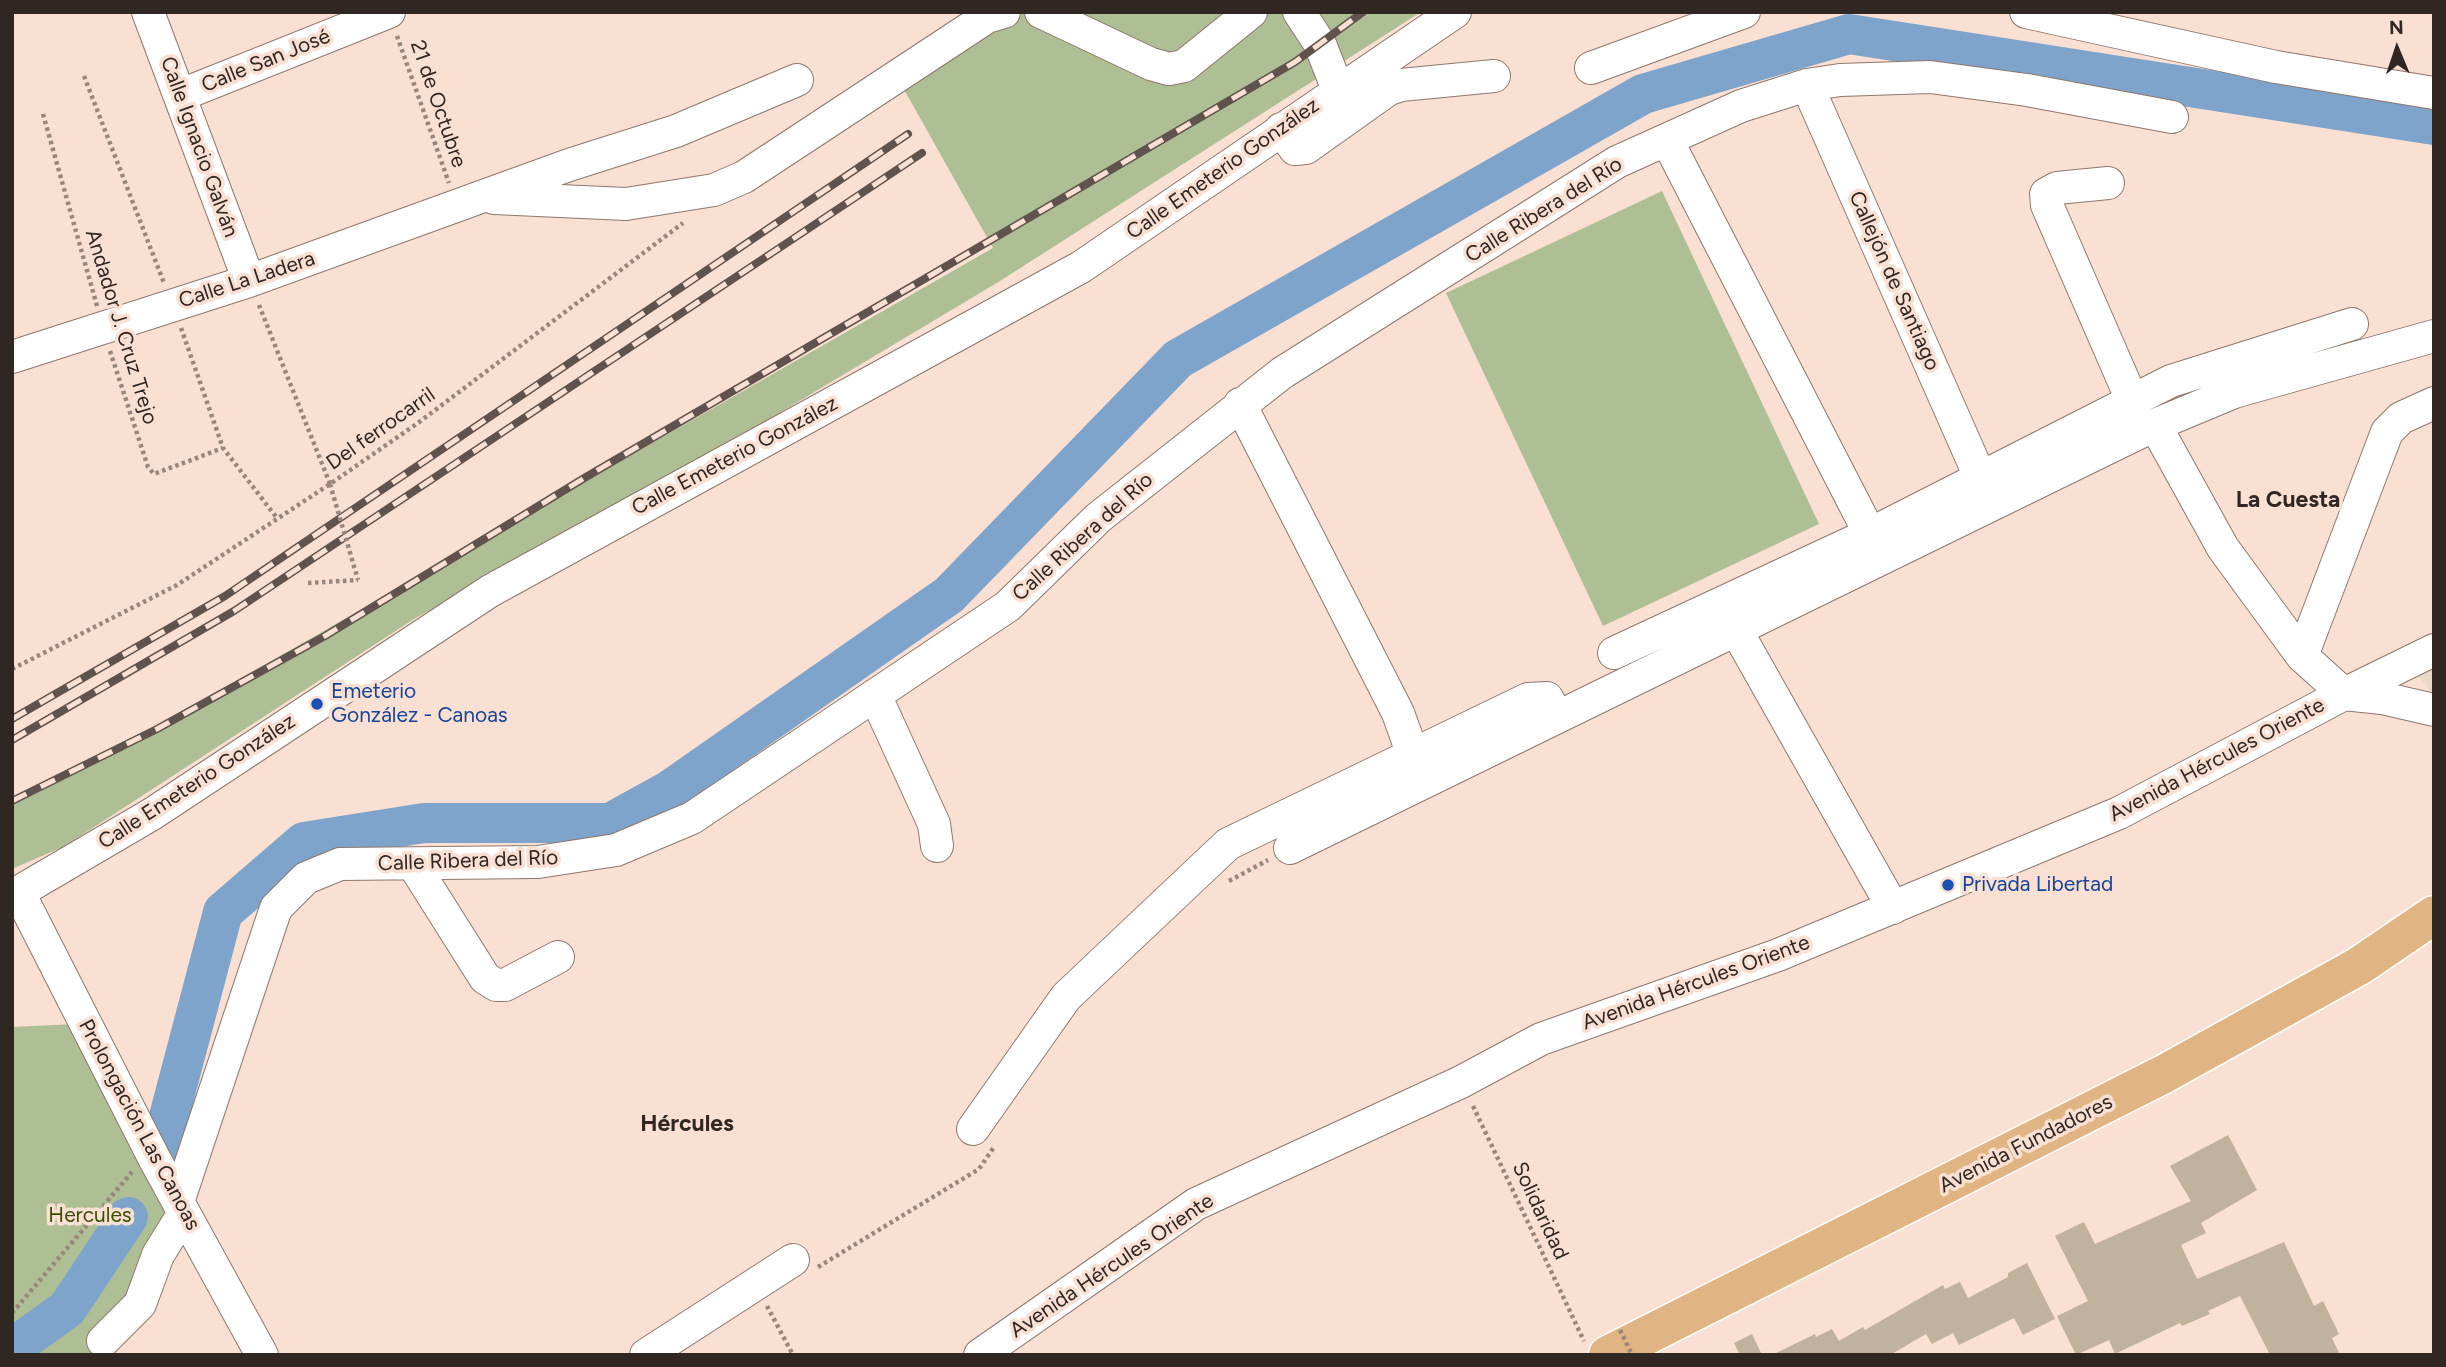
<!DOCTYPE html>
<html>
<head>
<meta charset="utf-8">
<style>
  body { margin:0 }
  #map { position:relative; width:2446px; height:1367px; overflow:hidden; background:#fae0d3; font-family:Figtree,sans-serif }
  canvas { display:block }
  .frame { position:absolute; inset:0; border:14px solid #302622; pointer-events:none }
  .north { position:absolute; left:2362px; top:14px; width:70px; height:70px; -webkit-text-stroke:5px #fae0d3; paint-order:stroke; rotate:358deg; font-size:19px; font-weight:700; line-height:28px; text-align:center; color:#302622 }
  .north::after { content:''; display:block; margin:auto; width:24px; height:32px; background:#302622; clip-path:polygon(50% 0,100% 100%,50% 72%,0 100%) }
</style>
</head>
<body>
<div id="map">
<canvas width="2446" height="1367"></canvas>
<div class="frame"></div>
<div class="north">N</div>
</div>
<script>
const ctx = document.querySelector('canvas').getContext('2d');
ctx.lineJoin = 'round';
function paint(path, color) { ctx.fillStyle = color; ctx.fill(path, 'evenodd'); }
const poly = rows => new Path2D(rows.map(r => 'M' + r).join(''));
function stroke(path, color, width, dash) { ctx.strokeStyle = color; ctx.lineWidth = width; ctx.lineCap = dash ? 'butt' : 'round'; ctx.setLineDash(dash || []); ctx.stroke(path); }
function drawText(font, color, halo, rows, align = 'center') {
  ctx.font = font + ' Figtree,sans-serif'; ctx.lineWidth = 7; ctx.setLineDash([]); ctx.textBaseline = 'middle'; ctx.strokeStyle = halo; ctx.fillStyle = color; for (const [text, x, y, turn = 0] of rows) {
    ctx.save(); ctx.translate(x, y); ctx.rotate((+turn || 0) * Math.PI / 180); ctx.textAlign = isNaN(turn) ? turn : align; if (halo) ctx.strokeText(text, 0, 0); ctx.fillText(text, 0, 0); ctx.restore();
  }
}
paint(poly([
  [2434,661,2434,695,2414,671]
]), '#e9d9c7');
paint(poly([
  [1000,12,1421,12,1000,281,674,476,414,619,65,846,12,869,12,800,121,747,993,248,897,77],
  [1662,191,1819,524,1603,626,1446,293],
  [75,1024,172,1205,151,1309,88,1355,12,1355,12,1027]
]), '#afbf95');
stroke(poly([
  [162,1143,223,912,304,842,424,823,610,823,670,790,949,595,1178,359,1643,94,1849,34,2434,125],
  [12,1348,67,1309,128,1217]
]), '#7fa4cb', 40);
paint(poly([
  [2228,1135,2257,1190,2201,1223,2206,1233,2181,1245,2197,1279,2284,1242,2314,1306,2323,1301,2339,1334,2332,1338,2340,1355,2270,1355,2240,1296,2208,1311,2210,1314,2182,1326,2180,1323,2115,1354,2109,1340,2076,1355,2057,1316,2088,1301,2055,1236,2084,1222,2095,1244,2191,1201,2170,1166],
  [2027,1263,2055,1319,2023,1335,2014,1318,1959,1345,1953,1333,1932,1344,1926,1334,1890,1355,1772,1355,1815,1334,1816,1337,1832,1329,1839,1341,1863,1327,1865,1330,1943,1285,1945,1289,1960,1282,1968,1298,2008,1277,2008,1273],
  [1752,1334,1762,1355,1740,1355,1734,1343]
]), '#c0b29d');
const minor = poly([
  [148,12,249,281],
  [1041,12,1151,64,1169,69,1184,66,1251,12],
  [1299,12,1320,44,1338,90],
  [2026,12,2276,67,2434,93],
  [1591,68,1744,12],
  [1807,85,1980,477],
  [181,95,389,12],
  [1281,129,1295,149,1306,148,1389,89,1401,85,1494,76],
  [1667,140,1870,534],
  [2108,183,2057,188,2046,194,2047,205,2132,400],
  [494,198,626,204,714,190,744,177,987,17,1004,12],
  [12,357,249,281,569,165,676,131,797,80],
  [1240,404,1398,713,1413,755],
  [2155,425,2223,548,2302,656,2344,694,2382,698,2434,710],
  [1735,628,1893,908],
  [1614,653,1870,534,2171,381,2352,324],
  [2302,656,2387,432,2401,418,2434,403],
  [875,695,934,824,937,846],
  [1290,848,2155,425,2234,392,2434,336],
  [413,864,485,978,496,985,505,985,558,957],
  [19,893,154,1158,262,1355],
  [12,896,152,814,490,591,1081,267,1455,12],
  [973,1129,1066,997,1228,844,1528,699,1547,698,1557,717],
  [179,1199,276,908,306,878,340,864,538,862,616,850,692,818,1008,606,1098,518,1282,373,1617,162,1741,106,1807,85,1840,80,1930,77,2027,90,2172,117],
  [103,1341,140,1304,158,1255,184,1213],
  [646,1355,793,1260],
  [980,1355,1196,1204,1461,1082,1541,1039,1778,955,2119,813,2344,694,2434,650]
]);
const major = poly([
  [1608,1355,2164,1074,2359,966,2434,915]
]);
stroke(minor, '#8e776c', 34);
stroke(major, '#fff', 41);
stroke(poly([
  [397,36,449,183],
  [84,76,164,283],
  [43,114,97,306],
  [259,305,330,484],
  [181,328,223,448,277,518],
  [110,351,148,467,154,474,223,448],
  [308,583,358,580],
  [12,669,177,585,330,484,418,423,683,223],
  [1229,881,1268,860],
  [1473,1106,1584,1341],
  [818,1267,979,1169,994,1147],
  [767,1306,793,1355],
  [12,1313,132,1172]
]), '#99877e', 4.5, [3.5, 3.5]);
stroke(minor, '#fff', 32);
stroke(major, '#e0b583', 38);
const rail = poly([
  [12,719,225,596,908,134],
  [12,740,234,611,922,153],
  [12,801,157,729,325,636,586,477,1295,62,1363,12]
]);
stroke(rail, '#60524c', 8);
stroke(rail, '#fae0d3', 5, [16]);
stroke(poly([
  [330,484,358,580],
  [1620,1330,1632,1355]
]), '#99877e', 4.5, [3.5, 3.5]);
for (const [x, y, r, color] of [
  [317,704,7,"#1a4fb4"],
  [1948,885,7,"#1a4fb4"]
]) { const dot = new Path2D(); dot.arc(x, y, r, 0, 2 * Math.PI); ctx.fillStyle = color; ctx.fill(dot); stroke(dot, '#fae0d3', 2.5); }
drawText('21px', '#302622', '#fae0d3', [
  ["Calle San José",266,61,-22],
  ["21 de Octubre",438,104,71],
  ["Calle Ignacio Galván",199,147,70],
  ["Calle Emeterio González",1223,169,-35],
  ["Calle Ribera del Río",1544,210,-32],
  ["Calle La Ladera",247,280,-18],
  ["Callejón de Santiago",1894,281,66],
  ["Andador J. Cruz Trejo",121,327,73],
  ["Del ferrocarril",381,429,-35],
  ["Calle Emeterio González",735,456,-28],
  ["Calle Ribera del Río",1083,537,-42],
  ["Avenida Hércules Oriente",2217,760,-28],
  ["Calle Emeterio González",197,782,-33],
  ["Calle Ribera del Río",468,861,-2],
  ["Avenida Hércules Oriente",1696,983,-20],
  ["Prolongación Las Canoas",139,1125,62],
  ["Avenida Fundadores",2026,1144,-27],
  ["Solidaridad",1540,1211,65],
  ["Avenida Hércules Oriente",1112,1266,-34]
]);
drawText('21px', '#164399', '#fae0d3', [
  ["Emeterio",331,692],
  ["González - Canoas",331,716],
  ["Privada Libertad",1962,885]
], 'left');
drawText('21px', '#394f00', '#fae0d3', [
  ["Hercules",90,1216]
]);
drawText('bold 23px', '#302622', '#fae0d3', [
  ["La Cuesta",2288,500],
  ["Hércules",687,1124]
]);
</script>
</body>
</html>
